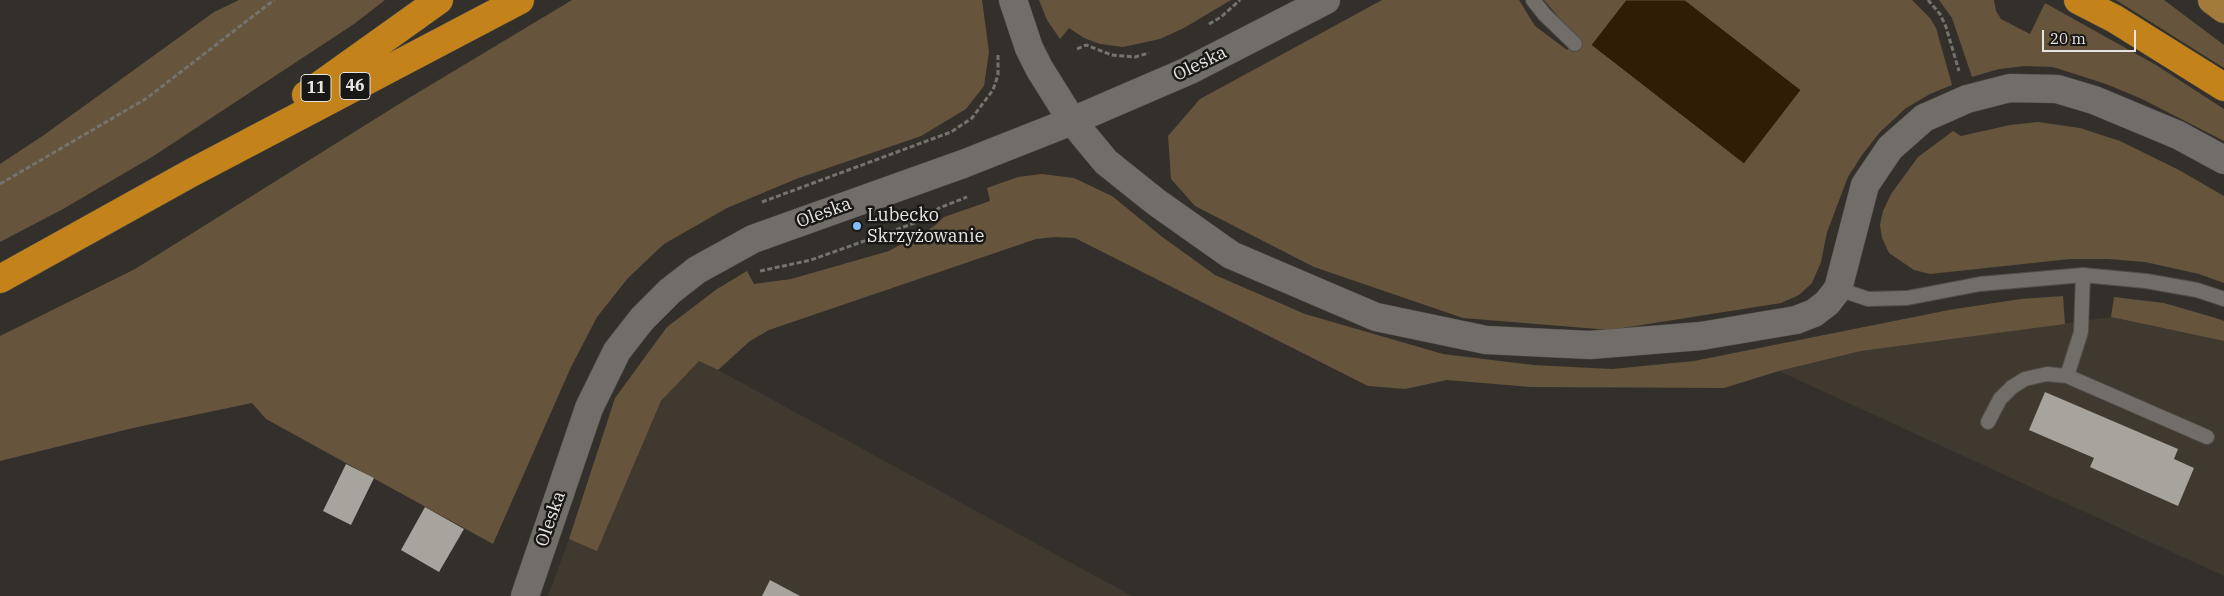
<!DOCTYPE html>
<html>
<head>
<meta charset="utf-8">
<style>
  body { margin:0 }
  #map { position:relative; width:2224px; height:596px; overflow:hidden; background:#33302b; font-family:"IBM Plex Serif",serif }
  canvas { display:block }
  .scale { position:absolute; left:2042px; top:30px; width:94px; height:22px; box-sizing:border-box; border:2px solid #e7e5e2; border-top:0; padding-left:6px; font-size:15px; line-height:18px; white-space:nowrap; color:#e7e5e2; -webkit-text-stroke:4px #1a1816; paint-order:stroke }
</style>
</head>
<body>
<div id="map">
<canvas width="2224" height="596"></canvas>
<div class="scale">20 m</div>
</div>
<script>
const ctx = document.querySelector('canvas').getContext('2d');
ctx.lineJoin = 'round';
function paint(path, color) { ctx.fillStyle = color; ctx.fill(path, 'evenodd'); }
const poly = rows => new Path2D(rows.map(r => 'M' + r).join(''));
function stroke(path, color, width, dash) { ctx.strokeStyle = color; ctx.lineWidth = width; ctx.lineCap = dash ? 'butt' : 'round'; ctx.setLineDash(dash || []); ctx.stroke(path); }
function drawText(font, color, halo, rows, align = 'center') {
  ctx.font = font + ' "IBM Plex Serif",serif'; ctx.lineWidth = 5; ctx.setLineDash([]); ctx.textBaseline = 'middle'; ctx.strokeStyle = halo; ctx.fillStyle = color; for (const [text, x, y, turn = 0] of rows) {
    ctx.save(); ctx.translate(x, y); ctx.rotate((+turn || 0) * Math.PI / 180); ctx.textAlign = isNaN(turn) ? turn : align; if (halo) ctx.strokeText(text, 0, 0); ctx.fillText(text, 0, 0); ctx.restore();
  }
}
paint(poly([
  [2111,317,2224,341,2224,576,1779,371,1861,351],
  [699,360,718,370,1132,596,548,596,569,539,597,550,661,401]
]), '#40392f');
paint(poly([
  [239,0,385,0,354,24,152,157,63,209,0,242,0,164,44,135,214,12],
  [572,0,982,0,989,52,984,86,966,109,921,136,796,179,727,208,664,244,628,278,597,317,571,367,493,544,266,419,252,403,133,428,0,461,0,336,135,269,399,104],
  [1039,0,1231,0,1184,28,1160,39,1123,47,1100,44,1084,38,1069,28,1060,39,1047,20],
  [1382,0,1519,0,1535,26,1567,50,1577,39,1544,0,1912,0,1930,18,1936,28,1952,85,1930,94,1906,108,1880,132,1862,155,1848,177,1827,232,1821,262,1812,283,1799,295,1781,303,1610,330,1463,318,1314,267,1195,206,1171,179,1168,136,1200,99],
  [1939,0,1994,0,1996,11,2001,19,2030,34,2045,3,2156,65,2224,109,2224,141,2142,99,2106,84,2053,67,2025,66,1999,69,1972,77,1952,18],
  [2116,0,2164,0,2224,45,2224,68],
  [2038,122,2080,128,2120,141,2179,170,2224,196,2224,283,2199,274,2145,262,2108,259,2070,259,1930,274,1914,270,1889,253,1882,238,1880,225,1883,211,1891,194,1918,157,1953,131,1961,136,2010,125],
  [1042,174,1074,178,1112,196,1161,236,1215,275,1305,314,1443,354,1533,365,1612,369,1694,361,1949,310,2020,299,2063,296,2065,324,1861,351,1779,371,1724,388,1531,387,1447,380,1405,389,1368,386,1075,238,1055,237,1036,239,769,330,750,341,718,370,699,361,661,401,597,551,569,539,615,398,667,327,717,289,747,271,754,284,791,279,889,251,933,227,944,217,990,201,987,188,1018,177],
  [2114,297,2164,303,2219,319,2224,321,2224,341,2111,317]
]), '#66543d');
const water = poly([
  [1626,0,1685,0,1801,90,1744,164,1591,45,1626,0]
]);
paint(water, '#2f1d05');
stroke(water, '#665947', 1);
paint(poly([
  [2045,392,2178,449,2174,459,2194,468,2178,506,2090,467,2094,458,2029,430],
  [346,464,374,478,351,525,323,511],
  [425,507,464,529,439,572,401,550],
  [770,580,800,596,762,596]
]), '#a7a39d');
const lane = poly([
  [1533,0,1544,14,1575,44],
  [2083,275,2081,332,2067,376,2207,437],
  [1838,289,1868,299,1907,298,1980,284,2083,275,2146,281,2197,290,2224,299],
  [1988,422,2000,399,2012,387,2025,379,2047,374,2067,376]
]);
const secondary = poly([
  [1013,0,1029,48,1039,68,1072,121,1106,162,1156,202,1231,255,1376,317,1486,340,1590,345,1701,336,1796,320,1814,313,1827,303,1838,289,1865,185,1890,148,1924,118,1967,99,2010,88,2057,89,2094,100,2178,135,2224,160],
  [525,596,589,408,617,351,642,319,670,291,697,270,753,239,963,164,1072,121,1188,71,1326,0]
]);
const primary = poly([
  [2212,0,2224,9]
]);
const highway = poly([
  [2078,0,2115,19,2224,87],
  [306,95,439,0],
  [0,279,191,173,520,0]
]);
stroke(lane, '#504d4a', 16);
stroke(secondary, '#504d4a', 29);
stroke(primary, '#504d4a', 29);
stroke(highway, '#504d4a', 29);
stroke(poly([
  [1928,0,1940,14,1946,27,1959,71],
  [1209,24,1221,17,1240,0],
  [1077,49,1086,45,1112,55,1135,57,1149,53],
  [0,184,147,98,274,0],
  [762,202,951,132,972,118,993,90,998,75,998,54],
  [760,271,811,260,926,219,939,208,967,197]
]), '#75736e', 3, [5, 2.5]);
stroke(lane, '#716d68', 14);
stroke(secondary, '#716d68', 28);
stroke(primary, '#a27a39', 28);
stroke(highway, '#c3831a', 28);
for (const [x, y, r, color] of [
  [857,226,5,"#84bcfb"]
]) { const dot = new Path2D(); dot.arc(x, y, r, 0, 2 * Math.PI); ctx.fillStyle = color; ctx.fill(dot); stroke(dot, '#1a1816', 2); }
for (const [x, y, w] of [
  [355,86,30],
  [316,88,30]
]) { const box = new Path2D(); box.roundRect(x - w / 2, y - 13.5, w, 27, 4); ctx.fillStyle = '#1a1816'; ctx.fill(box); stroke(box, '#e7e5e2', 1); }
drawText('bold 16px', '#e7e5e2', null, [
  ["46",355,86],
  ["11",316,88]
]);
drawText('18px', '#e7e5e2', '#1a1816', [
  ["Oleska",1200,64,-26],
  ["Oleska",824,213,-20],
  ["Oleska",551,519,-71]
]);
drawText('18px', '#e7e5e2', '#1a1816', [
  ["Lubecko",867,216],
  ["Skrzyżowanie",867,237]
], 'left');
</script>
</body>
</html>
